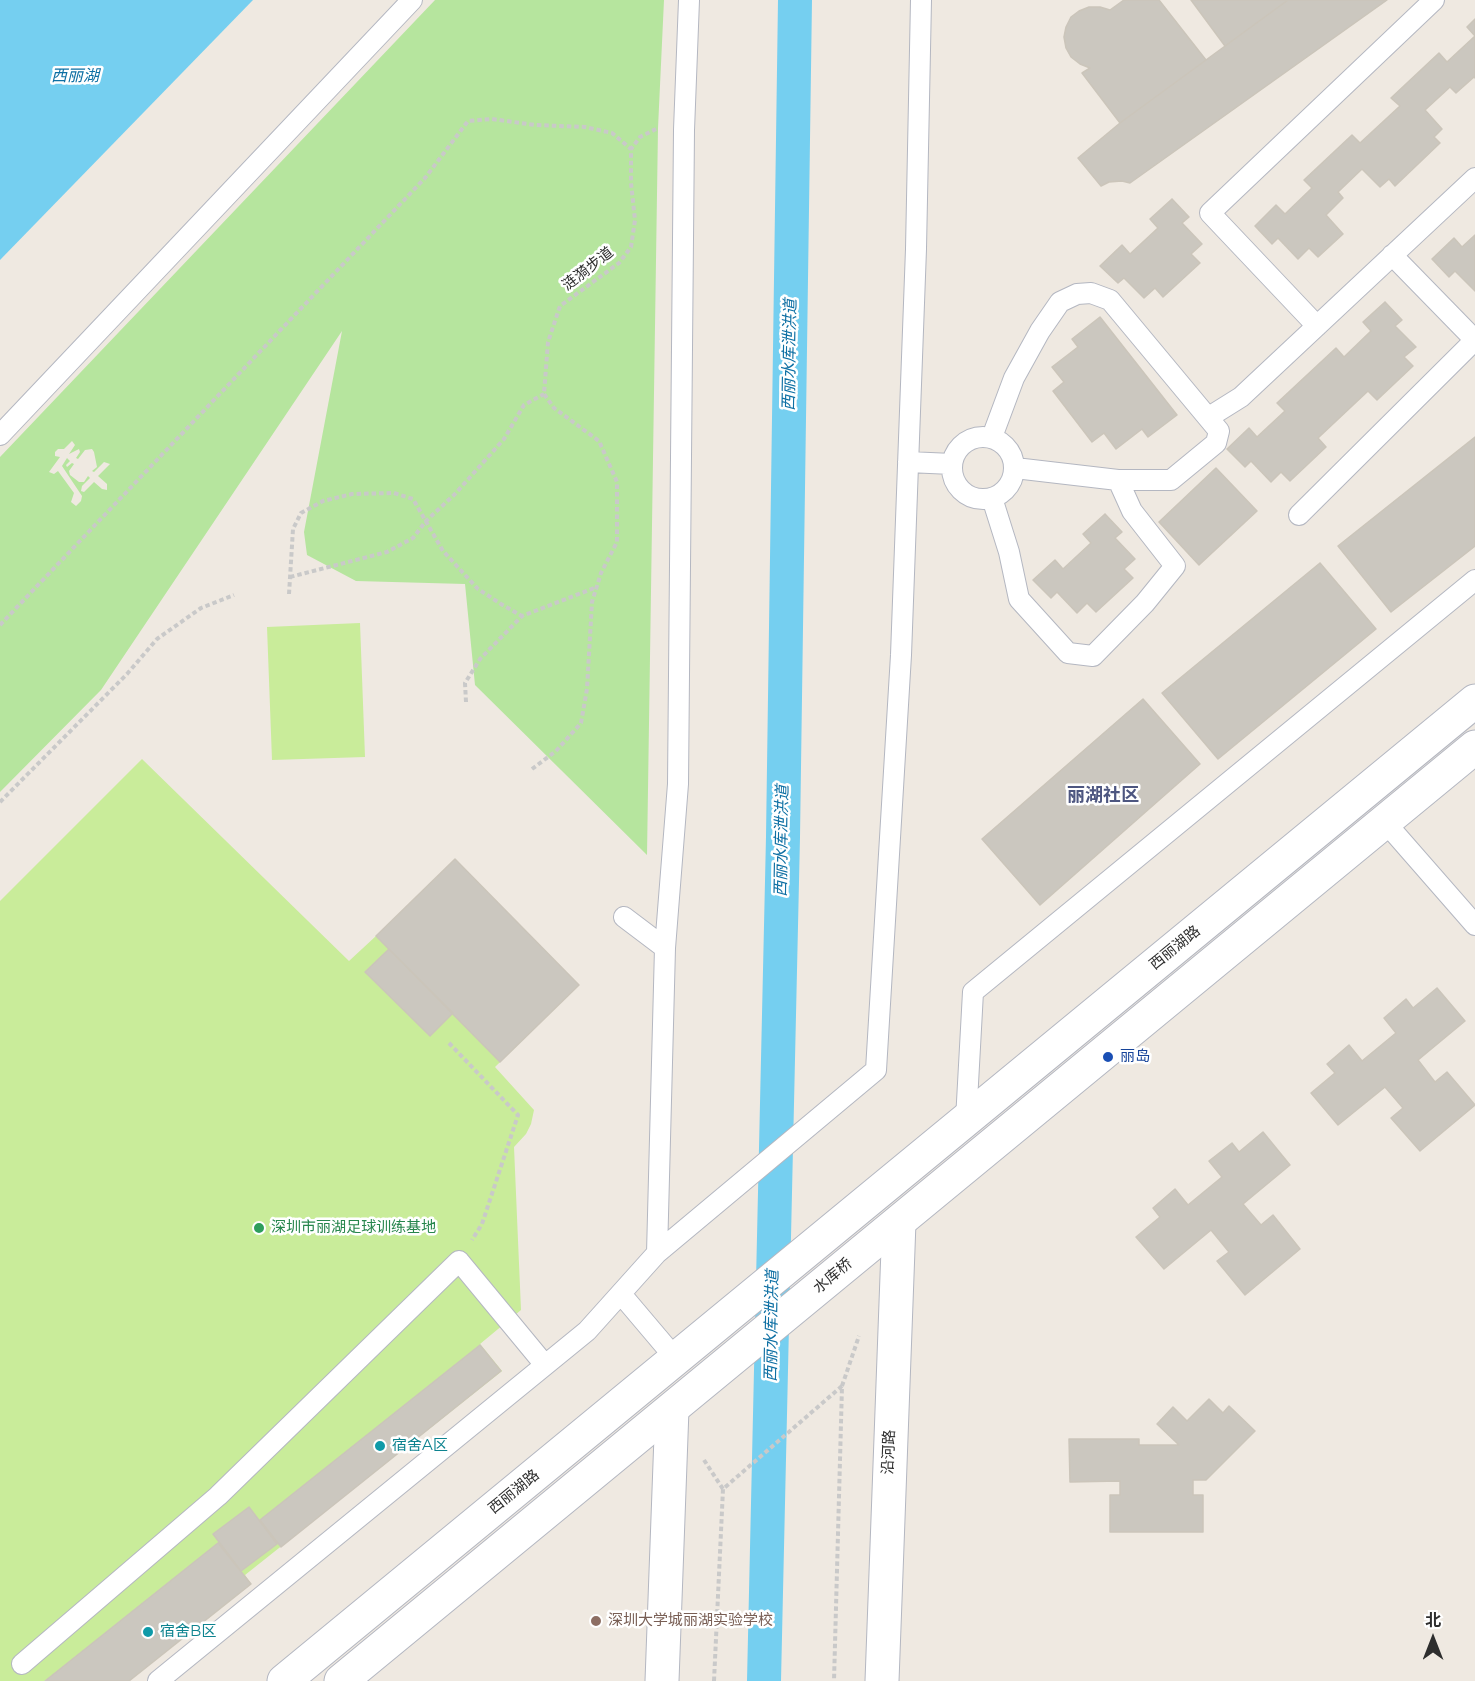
<!DOCTYPE html>
<html>
<head>
<meta charset="utf-8">
<style>
  body { margin:0 }
  #map { position:relative; width:1475px; height:1681px; overflow:hidden; background:#efe9e1; font-family:Montserrat,"Noto Sans SC",sans-serif }
  canvas { display:block }
  .north { position:absolute; left:1403px; top:1609px; width:60px; height:60px; -webkit-text-stroke:4px #fff; paint-order:stroke; rotate:0deg; font-size:16px; font-weight:700; line-height:24px; text-align:center; color:#2e2e2e }
  .north::after { content:''; display:block; margin:auto; width:21px; height:27px; background:#2e2e2e; clip-path:polygon(50% 0,100% 100%,50% 72%,0 100%) }
</style>
</head>
<body>
<div id="map">
<canvas width="1475" height="1681"></canvas>
<div class="north">北</div>
</div>
<script>
const ctx = document.querySelector('canvas').getContext('2d');
ctx.lineJoin = 'round';
function paint(path, color) { ctx.fillStyle = color; ctx.fill(path, 'evenodd'); }
const poly = rows => new Path2D(rows.map(r => 'M' + r).join(''));
function stroke(path, color, width, dash) { ctx.strokeStyle = color; ctx.lineWidth = width; ctx.lineCap = dash ? 'butt' : 'round'; ctx.setLineDash(dash || []); ctx.stroke(path); }
function drawText(font, color, halo, rows, align = 'center') {
  ctx.font = font + ' Montserrat,"Noto Sans SC",sans-serif'; ctx.lineWidth = 5; ctx.setLineDash([]); ctx.textBaseline = 'middle'; ctx.strokeStyle = halo; ctx.fillStyle = color; for (const [text, x, y, turn = 0] of rows) {
    ctx.save(); ctx.translate(x, y); ctx.rotate((+turn || 0) * Math.PI / 180); ctx.textAlign = isNaN(turn) ? turn : align; if (halo) ctx.strokeText(text, 0, 0); ctx.fillText(text, 0, 0); ctx.restore();
  }
}
paint(poly([
  [435,0,664,0,658,128,647,855,475,685,465,584,356,581,307,555,304,532,342,331,101,690,0,792,0,457],
  [72,441,75,445,69,454,79,449,80,452,76,458,78,459,85,450,92,449,94,452,97,467,92,471,94,472,104,462,110,464,98,476,107,484,107,490,102,489,94,482,84,492,81,491,82,486,90,478,88,476,84,482,79,482,70,475,69,471,74,464,72,463,67,467,66,465,70,461,67,458,62,466,82,496,81,501,76,506,71,502,74,493,58,471,54,474,49,472,60,457,55,456,55,452,58,449,64,449]
]), '#b6e59e');
paint(poly([
  [360,623,365,757,272,760,267,627],
  [142,759,349,961,376,936,579,985,495,1067,534,1110,531,1124,526,1134,514,1147,521,1310,480,1344,502,1371,245,1575,251,1584,129,1681,0,1681,0,901]
]), '#c9ec9a');
paint(poly([
  [0,0,253,0,0,260]
]), '#75cff0');
stroke(poly([
  [764,1681,783,837,795,0]
]), '#75cff0', 34);
const building = poly([
  [1124,0,1159,0,1206,60,1120,123,1082,73,1090,68,1080,64,1071,57,1066,48,1064,37,1066,27,1071,17,1079,11,1089,7,1100,7,1110,10,1124,0],
  [1191,0,1288,0,1225,46,1191,0],
  [1288,0,1387,0,1130,183,1122,181,1109,182,1101,186,1078,158,1120,123,1288,0],
  [1475,19,1475,78,1474,77,1456,93,1450,87,1425,110,1442,129,1434,137,1440,143,1395,186,1389,179,1380,187,1362,169,1338,192,1343,198,1326,215,1343,234,1318,257,1309,248,1298,259,1278,238,1272,244,1255,226,1276,205,1285,214,1312,188,1304,180,1352,135,1360,143,1400,106,1391,98,1439,53,1447,62,1475,36,1467,27,1475,19],
  [1172,199,1189,217,1182,223,1202,244,1191,254,1200,263,1163,297,1155,288,1144,298,1124,278,1118,283,1100,266,1122,245,1130,254,1158,228,1150,219,1172,199],
  [1475,235,1475,291,1455,271,1449,277,1432,259,1454,238,1462,247,1475,235],
  [1385,302,1402,320,1395,326,1416,347,1404,357,1413,366,1377,400,1368,391,1318,438,1326,447,1290,481,1281,472,1271,482,1251,461,1245,467,1227,449,1249,428,1257,437,1285,411,1277,403,1336,348,1344,357,1371,331,1363,322,1385,302],
  [1100,317,1177,415,1148,437,1142,429,1116,449,1104,433,1092,442,1053,391,1064,382,1052,367,1078,347,1072,339,1100,317],
  [1475,437,1475,546,1391,612,1338,546,1475,437],
  [1216,468,1257,511,1199,565,1159,522,1216,468],
  [1105,514,1122,532,1115,538,1135,559,1124,569,1133,578,1096,612,1087,603,1077,613,1057,592,1051,598,1033,580,1055,560,1063,569,1091,543,1083,534,1105,514],
  [1320,563,1376,629,1218,759,1162,693,1320,563],
  [1143,699,1200,764,1040,905,982,839,1143,699],
  [455,859,579,985,500,1062,376,936,455,859],
  [389,949,453,1013,430,1036,365,972,389,949],
  [1437,988,1465,1021,1418,1060,1435,1082,1447,1072,1475,1105,1420,1151,1391,1118,1403,1108,1385,1087,1338,1125,1311,1093,1335,1073,1327,1064,1349,1045,1362,1061,1396,1033,1384,1018,1406,999,1413,1008,1437,988],
  [1263,1132,1290,1165,1243,1204,1261,1225,1273,1215,1300,1249,1245,1295,1217,1261,1229,1252,1211,1230,1164,1269,1136,1237,1160,1217,1153,1208,1175,1189,1188,1205,1222,1177,1209,1161,1232,1143,1239,1152,1263,1132],
  [480,1345,501,1371,281,1547,260,1520,480,1345],
  [1209,1399,1223,1413,1229,1406,1255,1431,1206,1480,1193,1480,1193,1495,1203,1495,1203,1532,1110,1532,1110,1495,1120,1495,1120,1481,1070,1482,1069,1439,1139,1439,1139,1445,1179,1445,1157,1424,1173,1407,1187,1421,1209,1399],
  [249,1507,277,1544,241,1571,213,1534,249,1507],
  [218,1543,251,1584,129,1681,45,1681,218,1543]
]);
paint(building, '#cbc7bf');
stroke(building, '#cbc5ba', 1.5);
const lane = poly([
  [1392,255,1475,340],
  [1317,326,1210,213,1434,0],
  [1209,417,1241,397,1475,178],
  [0,435,412,0],
  [992,437,1014,378,1040,331,1060,302,1077,294,1091,293,1110,300,1219,431,1216,443,1171,480,1118,480,1015,468],
  '952 468a31 31 0 1 1 62 0a31 31 0 1 1-62 0Z',
  [908,462,952,464],
  [992,498,1009,552,1019,599,1068,653,1093,656,1145,603,1175,566,1132,511,1118,480],
  [1299,515,1475,340],
  [1385,822,1475,925],
  [624,917,665,948],
  [966,1120,973,992,1475,580],
  [657,1253,665,948,678,784,684,130,689,0],
  [621,1294,676,1359],
  [22,1664,218,1496,459,1261,545,1365],
  [158,1681,587,1331,657,1253,876,1070,901,655,916,249,921,0]
]);
const street = poly([
  [662,1681,672,1409],
  [882,1681,899,1222]
]);
const secondary = poly([
  [284,1681,1475,701],
  [341,1681,1475,747]
]);
stroke(lane, '#b4b7c1', 22);
stroke(street, '#b4b7c1', 35);
stroke(secondary, '#b4b7c1', 35);
stroke(poly([
  [290,577,387,552,413,538,426,521,455,494,504,439,524,405,544,394],
  [289,594,293,529,301,513,323,501,352,494,394,493,413,499,443,551,478,589,501,604,522,616],
  [0,625,425,178,468,121,492,119,535,125,585,127,612,133,631,149],
  [466,702,465,683,480,659,522,616,597,587],
  [532,769,556,751,581,723,587,689,592,602,601,573,617,542,617,482,599,441,554,408,544,394,548,342,560,306,619,263,631,247,635,220,631,183,631,149,640,137,656,129],
  [0,802,127,674,157,639,201,608,234,595],
  [449,1043,518,1115,482,1224,472,1240],
  [842,1386,859,1336],
  [704,1460,723,1489],
  [714,1681,723,1489,842,1386,834,1681]
]), '#c9c9c9', 4, [4.5, 3]);
stroke(lane, '#fff', 20);
stroke(street, '#fff', 33);
stroke(secondary, '#fff', 33);
for (const [x, y, r, color] of [
  [1108,1057,6,"#1a4fb4"],
  [259,1228,6,"#2e9e5b"],
  [380,1446,6,"#0f9aa8"],
  [596,1621,6,"#8d6e63"],
  [148,1632,6,"#0f9aa8"]
]) { const dot = new Path2D(); dot.arc(x, y, r, 0, 2 * Math.PI); ctx.fillStyle = color; ctx.fill(dot); stroke(dot, '#fff', 2); }
drawText('15px', '#2e2e2e', '#fff', [
  ["涟漪步道",588,269,-38],
  ["西丽湖路",1175,948,-39],
  ["水库桥",833,1276,-40],
  ["沿河路",889,1452,-88],
  ["西丽湖路",514,1492,-39]
]);
drawText('15px', '#164399', '#fff', [
  ["丽岛",1120,1057]
], 'left');
drawText('15px', '#27864d', '#fff', [
  ["深圳市丽湖足球训练基地",271,1228]
], 'left');
drawText('15px', '#0d838f', '#fff', [
  ["宿舍A区",392,1446],
  ["宿舍B区",160,1632]
], 'left');
drawText('15px', '#785e54', '#fff', [
  ["深圳大学城丽湖实验学校",608,1621]
], 'left');
drawText('italic 16px', '#0d6fa3', '#fff', [
  ["西丽湖",75,76],
  ["西丽水库泄洪道",790,355,-89],
  ["西丽水库泄洪道",782,841,-89],
  ["西丽水库泄洪道",772,1326,-89]
]);
drawText('bold 18px', '#4d5680', '#fff', [
  ["丽湖社区",1103,796]
]);
</script>
</body>
</html>
